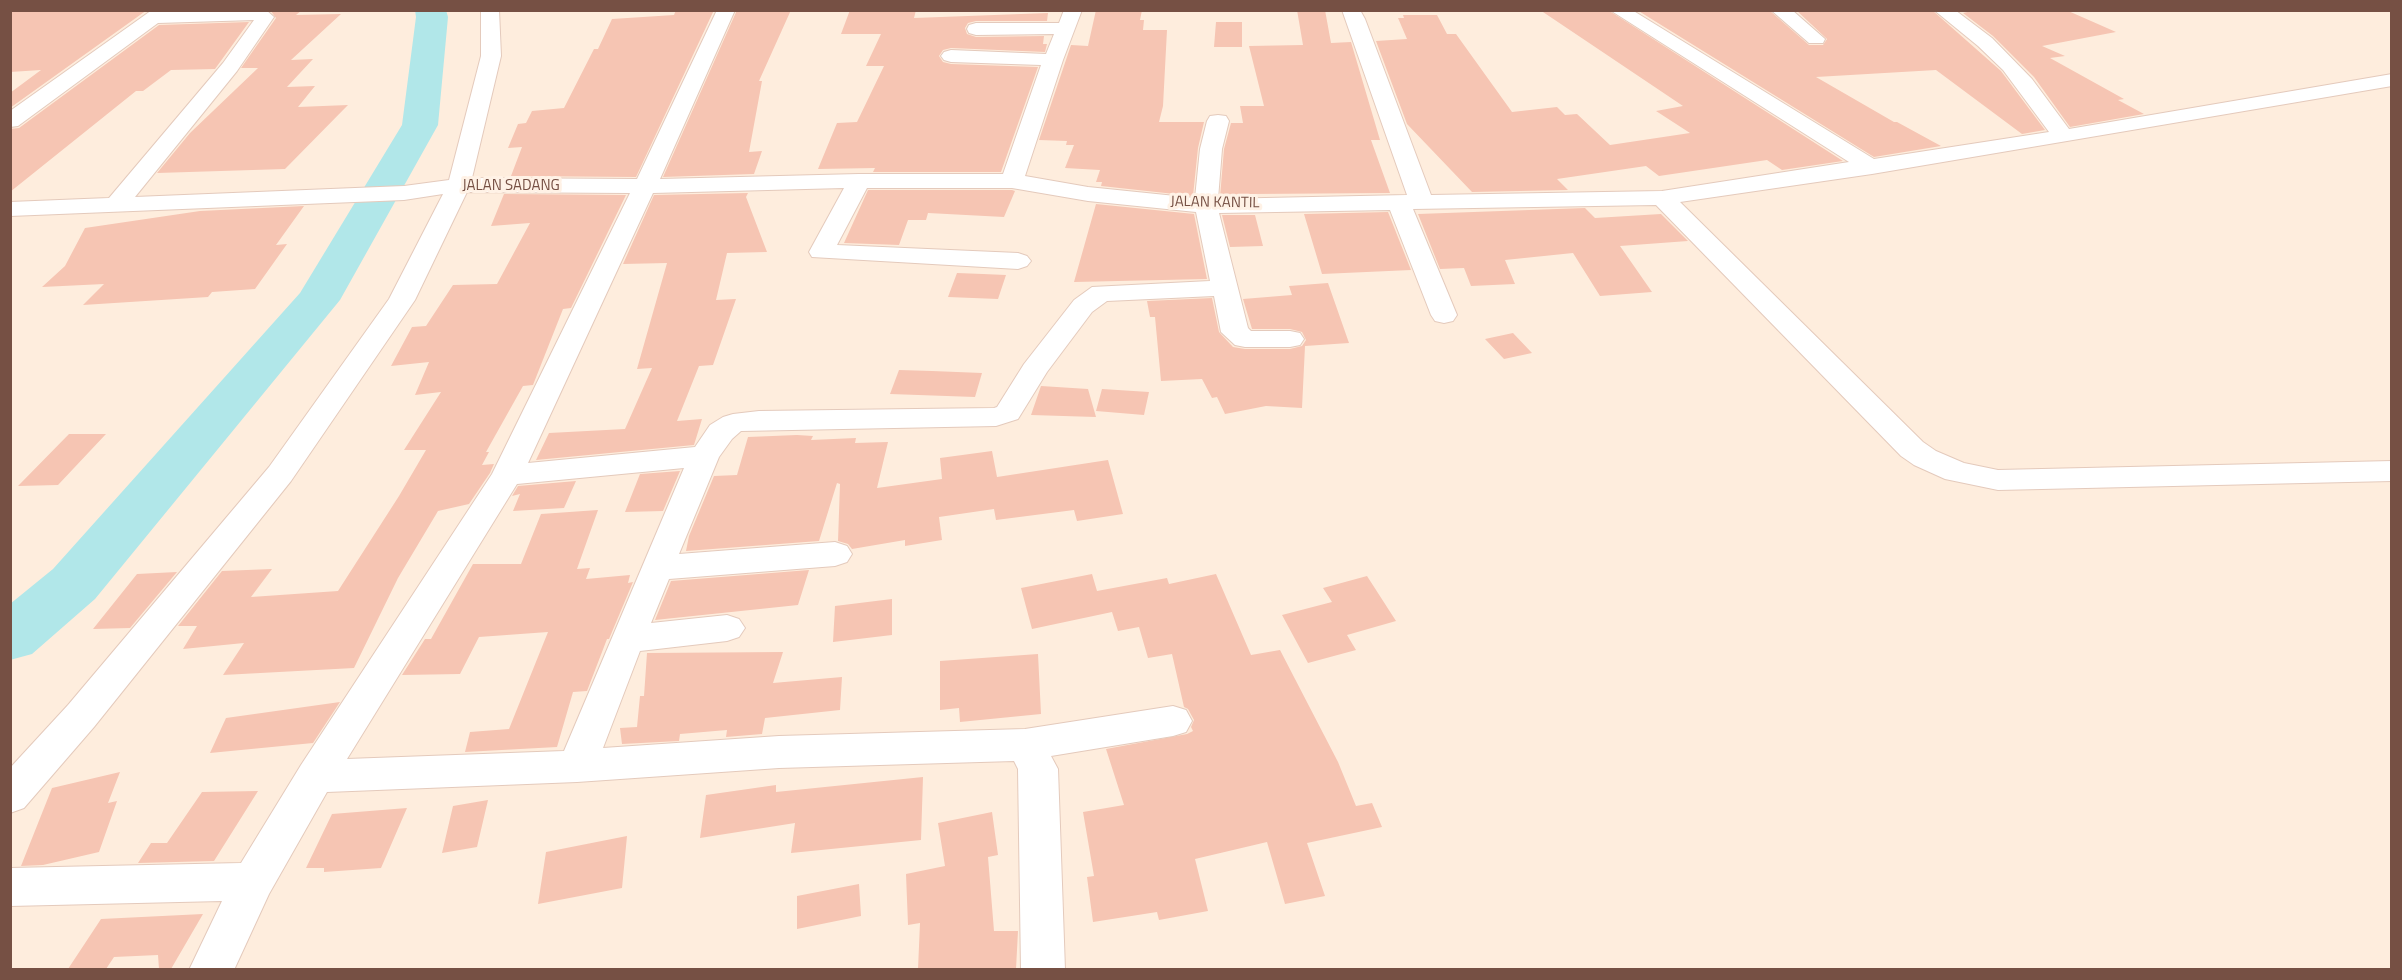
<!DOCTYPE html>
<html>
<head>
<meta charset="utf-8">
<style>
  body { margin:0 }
  #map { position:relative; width:2402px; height:980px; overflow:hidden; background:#feeddd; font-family:"Titillium Web",sans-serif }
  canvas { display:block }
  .frame { position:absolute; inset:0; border:12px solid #765044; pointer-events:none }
</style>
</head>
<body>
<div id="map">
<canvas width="2402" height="980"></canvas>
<div class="frame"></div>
</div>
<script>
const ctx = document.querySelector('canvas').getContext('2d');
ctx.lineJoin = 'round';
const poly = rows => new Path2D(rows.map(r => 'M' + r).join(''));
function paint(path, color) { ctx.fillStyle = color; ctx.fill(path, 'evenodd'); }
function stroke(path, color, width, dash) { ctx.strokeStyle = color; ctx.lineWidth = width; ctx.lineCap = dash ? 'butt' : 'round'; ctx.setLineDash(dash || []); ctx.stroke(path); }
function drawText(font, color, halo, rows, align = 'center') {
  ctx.font = font + ' "Titillium Web",sans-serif'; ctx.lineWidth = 6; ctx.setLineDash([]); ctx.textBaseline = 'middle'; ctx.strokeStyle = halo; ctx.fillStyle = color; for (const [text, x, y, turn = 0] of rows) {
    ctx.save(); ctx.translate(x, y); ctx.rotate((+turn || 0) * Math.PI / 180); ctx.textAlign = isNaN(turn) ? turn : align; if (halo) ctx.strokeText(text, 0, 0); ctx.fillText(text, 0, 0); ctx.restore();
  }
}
paint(poly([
  [415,10,446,10,448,17,438,125,340,300,95,599,32,654,10,660,10,604,53,569,300,293,402,125,416,17,415,10]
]), '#b1e7e9');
paint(poly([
  [10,10,147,10,10,108,10,93,41,70,10,72],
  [270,10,302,10,296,15,341,14,291,60,313,59,287,87,315,86,298,107,348,105,285,169,157,173,190,133,258,68,241,68,276,18],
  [676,10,714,10,636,177,511,176,522,147,508,148,518,124,526,123,532,111,564,108,594,49,598,49,612,19,674,15],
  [737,10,791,10,759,81,762,81,749,152,762,151,754,174,663,177],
  [850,10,916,10,914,18,1048,13,1047,21,976,21,968,23,965,28,967,34,976,37,1044,36,1043,44,1047,44,1045,52,951,48,943,50,939,56,943,62,951,64,1038,67,1001,172,873,172,875,168,818,169,837,123,857,122,884,66,866,66,881,34,841,34],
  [1096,10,1142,10,1140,20,1144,20,1143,30,1167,30,1163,106,1159,122,1204,122,1198,148,1193,196,1101,186,1102,182,1096,182,1100,170,1065,168,1074,145,1066,145,1067,141,1039,140,1071,45,1088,46],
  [1297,10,1325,10,1331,43,1351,42,1380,140,1371,140,1390,193,1250,194,1251,196,1220,197,1224,149,1231,123,1243,123,1240,106,1264,106,1249,46,1303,45],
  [1540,10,1608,10,1843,161,1782,170,1767,160,1659,176,1646,166,1557,179,1568,190,1472,192,1407,124,1376,41,1407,39,1398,18,1404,18,1403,15,1437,15,1447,34,1456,34,1512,112,1557,107,1565,115,1577,114,1610,145,1690,133,1656,111,1683,106],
  [1637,10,1769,10,1809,45,1823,45,1827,39,1796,10,1932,10,2001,71,2045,130,2022,134,1936,70,1816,77,1894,122,1897,122,1941,146,1874,157],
  [1976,10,2066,10,2116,32,2042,46,2065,56,2050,58,2124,99,2118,100,2144,114,2070,127,2034,77,1993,36,1963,13],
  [249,22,215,69,171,70,143,91,136,91,10,192,10,129,19,128,159,25],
  [1216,22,1242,22,1242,47,1214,47],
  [868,190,1012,190,1015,191,1004,217,928,213,926,220,908,220,899,245,844,243],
  [748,193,746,197,767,252,727,253,716,300,736,299,713,365,699,366,677,421,702,419,694,445,536,460,549,433,625,429,652,368,637,369,667,263,623,264,654,195],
  [504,194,626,195,571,308,563,309,533,385,523,386,486,452,489,452,482,465,494,464,490,473,469,504,438,511,398,578,354,668,223,675,244,643,183,649,197,626,178,626,222,571,272,569,251,597,338,591,399,496,426,450,404,450,441,392,415,395,429,362,391,366,412,327,426,326,453,285,497,284,530,223,491,226],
  [1096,204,1194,214,1207,279,1074,282],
  [304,206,276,245,287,244,255,289,212,292,208,297,83,305,104,284,42,287,65,266,85,228,200,211],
  [1585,208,1595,218,1661,214,1688,241,1620,246,1652,292,1600,296,1573,253,1505,260,1515,284,1471,286,1464,268,1440,269,1418,214],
  [1388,212,1411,270,1322,274,1304,214],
  [1222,215,1255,215,1263,246,1230,247],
  [957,273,983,274,1006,275,998,299,948,297],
  [1328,283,1349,343,1305,346,1302,408,1266,406,1225,414,1217,397,1212,398,1202,379,1161,381,1155,317,1150,317,1147,301,1212,298,1219,332,1233,347,1245,349,1290,349,1302,346,1306,340,1302,332,1290,329,1252,329,1243,299,1292,295,1289,286],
  [1513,333,1532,353,1504,359,1485,339],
  [899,370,932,371,982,373,975,397,890,394],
  [1041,386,1088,389,1096,417,1031,415],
  [1102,389,1149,392,1144,415,1096,411],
  [69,434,106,434,58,485,18,486],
  [797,435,813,436,811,440,856,438,855,443,888,442,877,488,942,479,940,458,992,451,997,477,1108,460,1123,514,1077,521,1074,510,996,520,994,509,939,517,942,540,905,546,905,540,852,549,848,544,838,541,840,484,837,483,819,541,686,551,689,536,714,476,737,475,748,437],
  [680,471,663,511,625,512,640,474],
  [576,481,564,508,513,511,520,494,512,496,518,486],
  [598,510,577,569,590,568,586,579,630,575,628,583,633,582,609,639,607,639,587,691,573,692,557,747,465,752,470,732,509,729,548,632,479,637,460,674,402,675,425,639,431,639,473,564,521,564,541,514],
  [809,570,798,605,655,620,671,581],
  [177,572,130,628,93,629,137,574],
  [1092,574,1097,591,1167,578,1169,584,1216,574,1251,655,1280,650,1338,762,1356,806,1372,803,1382,827,1307,843,1325,896,1285,904,1267,842,1195,859,1208,911,1159,920,1157,912,1093,922,1087,877,1094,876,1083,812,1124,805,1106,749,1187,734,1193,731,1191,727,1194,720,1188,709,1184,707,1172,654,1148,658,1139,627,1118,631,1112,612,1032,629,1021,588],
  [1367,576,1396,621,1347,635,1356,650,1308,663,1282,615,1332,602,1323,588],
  [892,599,892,635,833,642,835,606],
  [783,652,773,683,842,677,840,710,765,718,762,734,726,737,727,730,680,734,679,741,622,744,620,728,637,727,640,696,644,696,647,653],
  [1038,654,1041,714,960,722,959,708,940,710,940,661],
  [340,702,313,743,210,753,226,718],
  [120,772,108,803,117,801,99,852,43,865,21,866,52,788],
  [923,777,921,840,791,853,795,823,700,838,706,795,776,785,776,792],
  [258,791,214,861,138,863,151,843,167,843,202,792],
  [488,800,477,847,442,853,453,806],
  [407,808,381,868,324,872,324,868,306,868,332,814],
  [992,812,998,855,988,857,994,931,1018,931,1016,969,918,969,920,923,908,925,906,874,945,866,938,823],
  [627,836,622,888,538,904,546,852],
  [859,884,861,916,797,929,797,896],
  [203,914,171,969,159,969,158,955,114,957,106,969,68,969,101,919]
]), '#f6c5b3');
const minor = poly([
  [152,10,266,10,274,17,237,71,135,197,404,186,449,180,481,56,481,10,499,10,501,56,472,178,637,179,717,10,735,10,660,179,859,174,1003,174,1041,65,951,62,944,60,941,56,944,52,951,50,1046,54,1054,34,976,35,969,33,967,29,969,25,976,23,1059,23,1064,10,1082,10,1063,60,1025,176,1088,187,1195,198,1200,149,1207,121,1210,116,1218,115,1226,116,1229,121,1222,149,1218,199,1407,195,1342,10,1360,10,1365,19,1431,195,1662,191,1849,162,1610,10,1632,10,1874,159,2049,132,2003,70,1978,46,1934,10,1955,10,1992,38,2032,79,2069,129,2392,74,2392,86,1872,174,1680,202,1923,442,1936,451,1964,463,1998,470,2392,461,2392,481,1998,490,1945,479,1914,465,1901,456,1656,205,1413,209,1457,315,1453,321,1444,323,1435,321,1431,315,1390,210,1219,213,1248,328,1251,331,1290,331,1300,333,1304,339,1300,345,1290,347,1245,347,1235,345,1221,332,1214,296,1107,301,1092,312,1047,372,1018,419,996,426,741,431,732,439,719,457,679,554,835,542,847,546,852,554,847,562,835,566,669,579,651,623,727,615,739,619,745,628,739,637,727,641,640,651,603,748,779,736,1025,729,1173,706,1186,710,1192,721,1186,732,1173,736,1051,756,1058,769,1065,970,1021,970,1018,769,1014,761,779,768,577,782,327,792,269,894,234,970,189,970,222,901,10,906,10,868,241,863,301,765,492,474,630,193,467,192,415,300,291,481,94,727,24,808,10,813,10,768,68,705,269,467,389,299,443,194,404,200,10,216,10,202,109,198,223,63,254,20,158,23,18,126,10,127,10,111,152,10],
  [844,188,809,252,812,257,1018,269,1027,266,1031,261,1027,256,1018,253,837,245,867,188,1012,188,1088,201,1196,212,1210,281,1092,287,1074,300,1024,364,997,407,994,408,759,411,733,414,723,417,710,425,695,447,528,463,653,193,844,188],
  [684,468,564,751,347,759,517,484,684,468],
  [1771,10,1792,10,1825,39,1823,43,1809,43,1771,10]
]);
stroke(minor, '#e4cabc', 2);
paint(minor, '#fff');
drawText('15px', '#765044', '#fff2e6', [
  ["JALAN SADANG",511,186],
  ["JALAN KANTIL",1215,203,1]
]);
</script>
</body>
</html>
